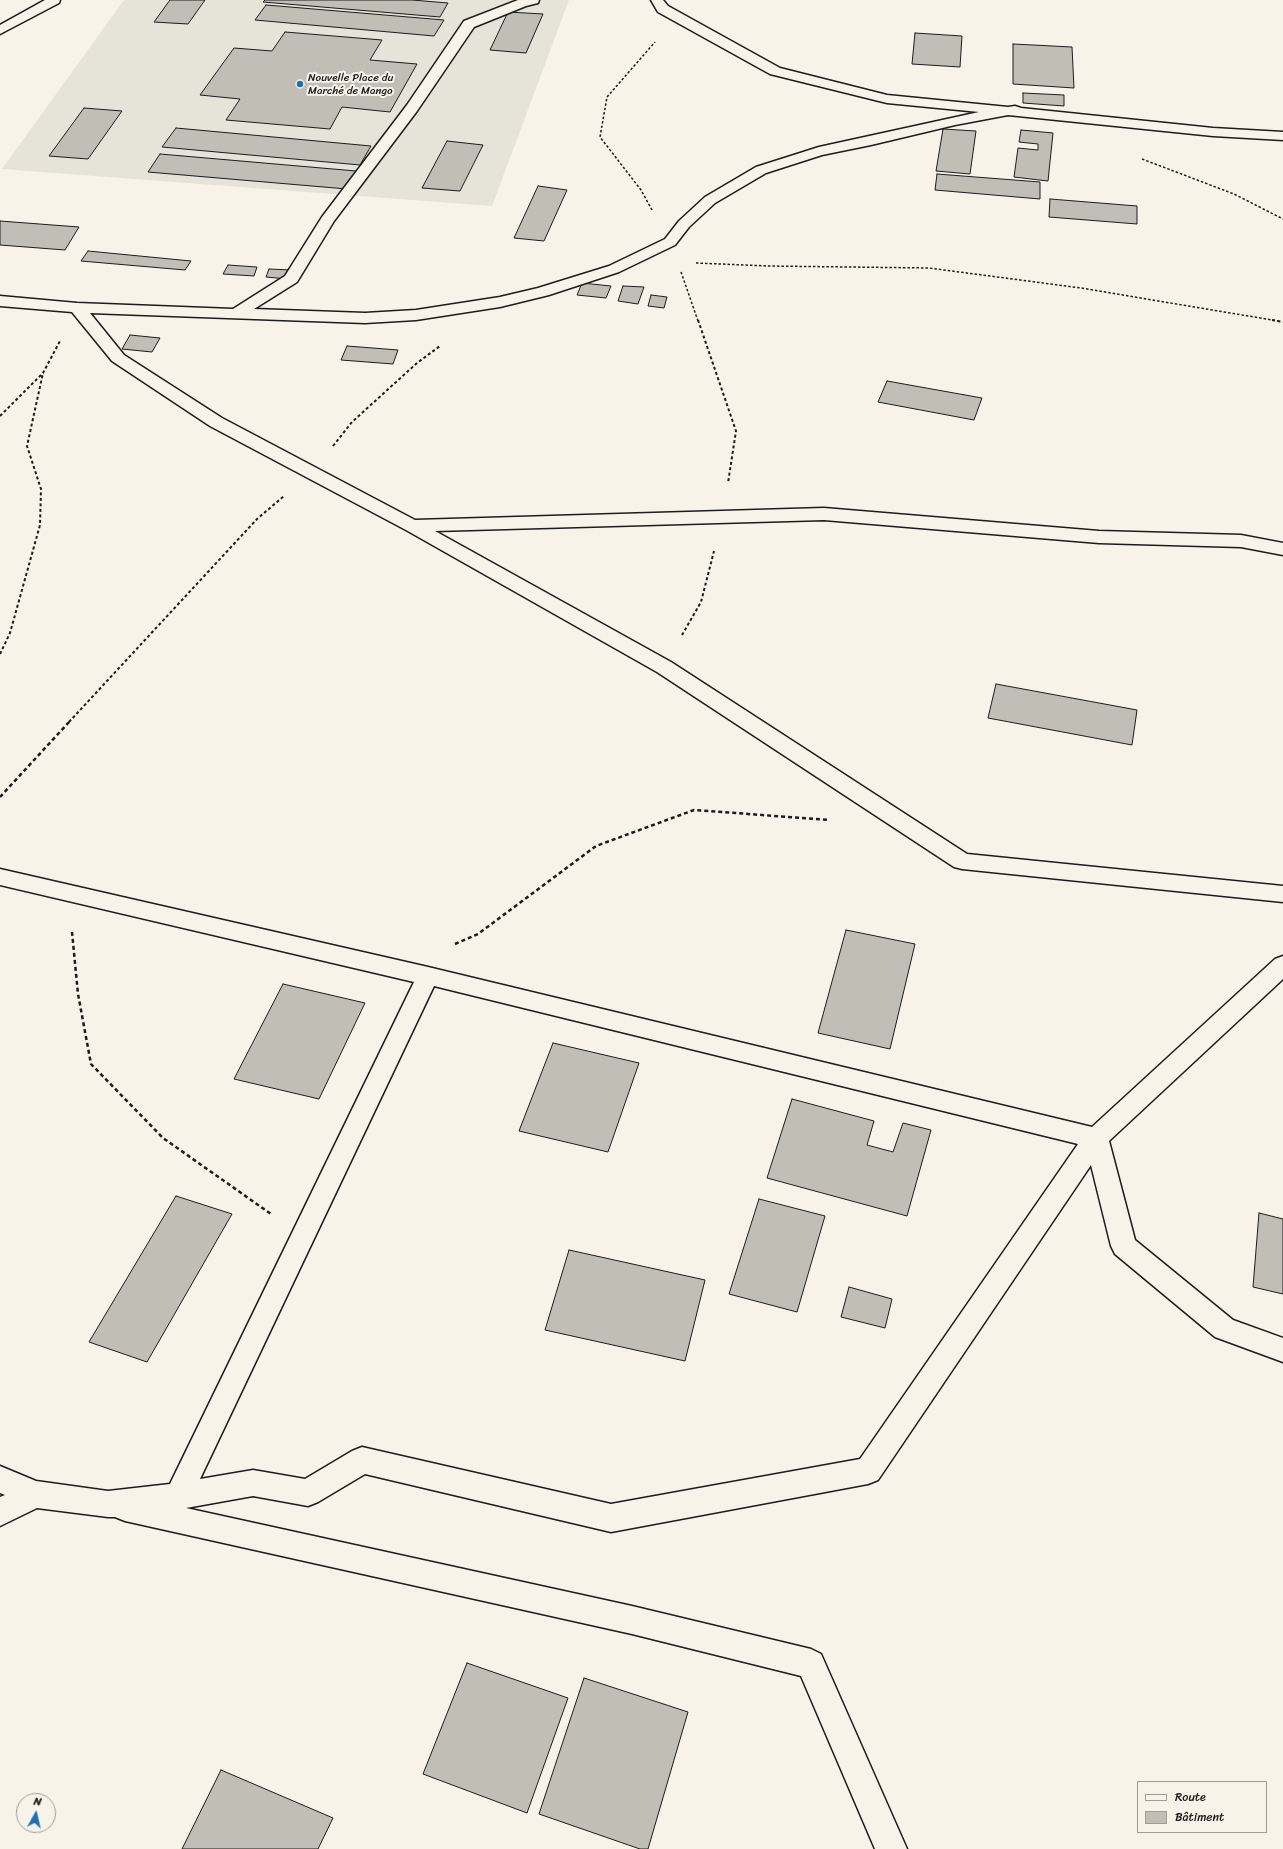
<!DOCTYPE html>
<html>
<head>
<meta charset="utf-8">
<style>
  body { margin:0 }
  #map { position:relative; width:1283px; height:1849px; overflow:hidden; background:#f7f3e8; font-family:Sriracha,sans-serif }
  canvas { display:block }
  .legend { position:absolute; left:1137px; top:1781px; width:130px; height:52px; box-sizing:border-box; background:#f7f3e8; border:1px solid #9f9d96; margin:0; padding:5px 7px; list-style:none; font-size:12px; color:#1c1c1c }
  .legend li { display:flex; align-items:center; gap:8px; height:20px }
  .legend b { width:20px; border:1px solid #9f9d96 }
  .north { position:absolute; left:16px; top:1793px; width:40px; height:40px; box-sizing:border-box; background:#f7f3e8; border:1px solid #9f9d96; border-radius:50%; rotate:8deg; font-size:11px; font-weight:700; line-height:16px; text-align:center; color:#1c1c1c }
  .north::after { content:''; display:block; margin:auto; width:14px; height:18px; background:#1f6fb2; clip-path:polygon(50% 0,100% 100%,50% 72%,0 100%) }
</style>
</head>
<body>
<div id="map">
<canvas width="1283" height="1849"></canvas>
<ul class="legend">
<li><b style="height:5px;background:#f7f3e8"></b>Route</li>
<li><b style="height:11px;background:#c0beb5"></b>Bâtiment</li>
</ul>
<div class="north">N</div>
</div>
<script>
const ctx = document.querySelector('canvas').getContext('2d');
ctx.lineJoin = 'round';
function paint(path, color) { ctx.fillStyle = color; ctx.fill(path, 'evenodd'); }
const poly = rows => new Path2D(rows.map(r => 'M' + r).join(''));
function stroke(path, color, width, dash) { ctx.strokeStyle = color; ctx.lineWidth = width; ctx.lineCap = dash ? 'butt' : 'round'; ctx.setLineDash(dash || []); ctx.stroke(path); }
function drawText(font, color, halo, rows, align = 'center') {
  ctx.font = font + ' Sriracha,sans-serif'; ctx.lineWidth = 4; ctx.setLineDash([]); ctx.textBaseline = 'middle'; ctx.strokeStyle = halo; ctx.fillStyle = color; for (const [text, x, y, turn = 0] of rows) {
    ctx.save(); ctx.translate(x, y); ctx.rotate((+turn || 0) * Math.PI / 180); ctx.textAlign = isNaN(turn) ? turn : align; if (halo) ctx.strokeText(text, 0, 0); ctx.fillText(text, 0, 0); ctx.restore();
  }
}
paint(poly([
  [124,0,569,0,492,206,2,169]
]), '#e6e3d9');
const building = poly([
  [170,0,205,0,188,24,154,22,170,0],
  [265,0,412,0,448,3,440,17,263,2,265,0],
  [266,5,444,20,434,36,255,20,266,5],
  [508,12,543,14,526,53,490,50,508,12],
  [285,32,382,40,370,60,417,64,390,112,342,107,330,129,226,120,240,99,200,95,234,48,272,51,285,32],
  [915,33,962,36,960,67,912,64,915,33],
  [1013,44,1072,47,1074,88,1013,84,1013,44],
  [1023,93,1064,95,1064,106,1023,103,1023,93],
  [84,108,122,111,88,159,49,156,84,108],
  [176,128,371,146,360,165,162,147,176,128],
  [943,129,976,131,970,174,936,171,943,129],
  [1021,130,1053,133,1048,181,1014,177,1018,148,1038,150,1038,144,1019,142,1021,130],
  [447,141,483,145,460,191,422,188,447,141],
  [160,154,356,171,347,189,148,172,160,154],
  [937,174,1040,182,1040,199,935,190,937,174],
  [538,186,567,190,544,241,514,238,538,186],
  [1050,199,1137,206,1137,224,1049,217,1050,199],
  [0,221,79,227,65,250,0,245,0,221],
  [88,251,191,261,185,270,81,261,88,251],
  [228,265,257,267,254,276,223,274,228,265],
  [269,269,291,270,287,279,266,277,269,269],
  [582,283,611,286,606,298,577,295,582,283],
  [623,286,644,287,638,304,618,301,623,286],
  [651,295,667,297,664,308,648,306,651,295],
  [130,335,160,338,152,352,122,349,130,335],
  [347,346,398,350,393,364,341,360,347,346],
  [887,381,982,398,974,420,878,402,887,381],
  [996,684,1137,710,1132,745,988,718,996,684],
  [846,930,915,944,890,1049,818,1033,846,930],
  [283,984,365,1003,319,1099,234,1079,283,984],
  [553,1043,639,1063,608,1152,519,1131,553,1043],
  [792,1099,874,1121,867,1145,893,1152,903,1123,931,1130,907,1216,767,1178,792,1099],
  [176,1196,232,1214,147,1362,89,1342,176,1196],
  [759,1199,825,1216,797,1312,729,1294,759,1199],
  [1259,1213,1283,1219,1283,1294,1253,1287,1259,1213],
  [569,1250,705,1280,685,1361,545,1330,569,1250],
  [849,1287,892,1299,885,1328,841,1317,849,1287],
  [467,1663,568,1698,527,1813,423,1774,467,1663],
  [584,1678,688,1712,648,1849,640,1849,539,1814,584,1678],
  [221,1770,333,1818,318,1849,182,1849,221,1770]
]);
paint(building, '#c0beb5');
stroke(building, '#1c1c1c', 1);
const minor = poly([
  [45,0,60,0,59,3,0,34,0,25,45,0],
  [518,0,539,0,538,3,526,6,474,27,417,111,334,221,297,282,254,309,365,313,416,310,500,297,538,288,609,266,665,239,679,221,705,197,756,167,819,147,979,112,887,103,770,74,658,12,651,0,663,0,668,6,780,68,887,95,1008,107,1015,106,1021,108,1213,128,1283,132,1283,140,1213,136,1008,115,955,125,871,145,822,155,766,173,715,203,689,227,675,245,619,272,549,295,500,307,416,320,365,323,90,313,124,355,222,418,415,520,824,508,1099,531,1241,535,1283,543,1283,555,1241,547,1099,543,824,520,435,531,671,662,967,854,1283,886,1283,902,962,869,954,867,657,672,406,530,210,426,112,361,72,312,0,306,0,296,77,303,233,309,285,276,322,217,407,105,464,21,518,0],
  [0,869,428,967,1092,1127,1275,959,1283,956,1283,979,1109,1141,1135,1240,1233,1320,1283,1338,1283,1362,1215,1337,1115,1254,1111,1246,1091,1165,878,1480,868,1484,611,1532,365,1474,318,1502,308,1506,253,1496,186,1508,632,1606,811,1649,821,1654,907,1849,875,1849,801,1676,632,1634,125,1521,115,1517,108,1517,37,1508,0,1526,0,1497,5,1495,0,1493,0,1466,36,1481,108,1491,170,1484,414,982,0,885,0,869],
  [434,986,1078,1144,860,1459,611,1504,362,1447,352,1451,305,1479,253,1470,200,1479,434,986]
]);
stroke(minor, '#1c1c1c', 3);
stroke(poly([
  [1142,159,1234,194,1283,219],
  [652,210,641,190,600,137,607,97,655,42],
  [696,263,768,266,929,268,1081,288,1278,321],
  [681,272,698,321]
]), '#1c1c1c', 1.5, [2.5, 2]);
stroke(poly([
  [698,320,736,431,728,483],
  [1272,320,1283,322],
  [0,416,43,373,60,341],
  [333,446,352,422,417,363,440,346],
  [682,635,701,602,714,551],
  [0,654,10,633,40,525,41,489,27,446,43,373],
  [69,722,257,519,284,496]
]), '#1c1c1c', 2, [3, 2.5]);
stroke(poly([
  [0,797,70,721],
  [72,932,78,994,91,1064,163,1138,271,1214],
  [455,944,478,934,596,846,694,810,830,820]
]), '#1c1c1c', 2.5, [4, 3]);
paint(minor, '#f7f3e8');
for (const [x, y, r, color] of [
  [300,84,4,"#1f6fb2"]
]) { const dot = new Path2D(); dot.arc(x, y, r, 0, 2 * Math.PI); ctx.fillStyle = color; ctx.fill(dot); stroke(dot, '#f7f3e8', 1.5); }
drawText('11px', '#1c1c1c', '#f7f3e8', [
  ["Nouvelle Place du",308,78],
  ["Marché de Mango",308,91]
], 'left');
</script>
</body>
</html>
